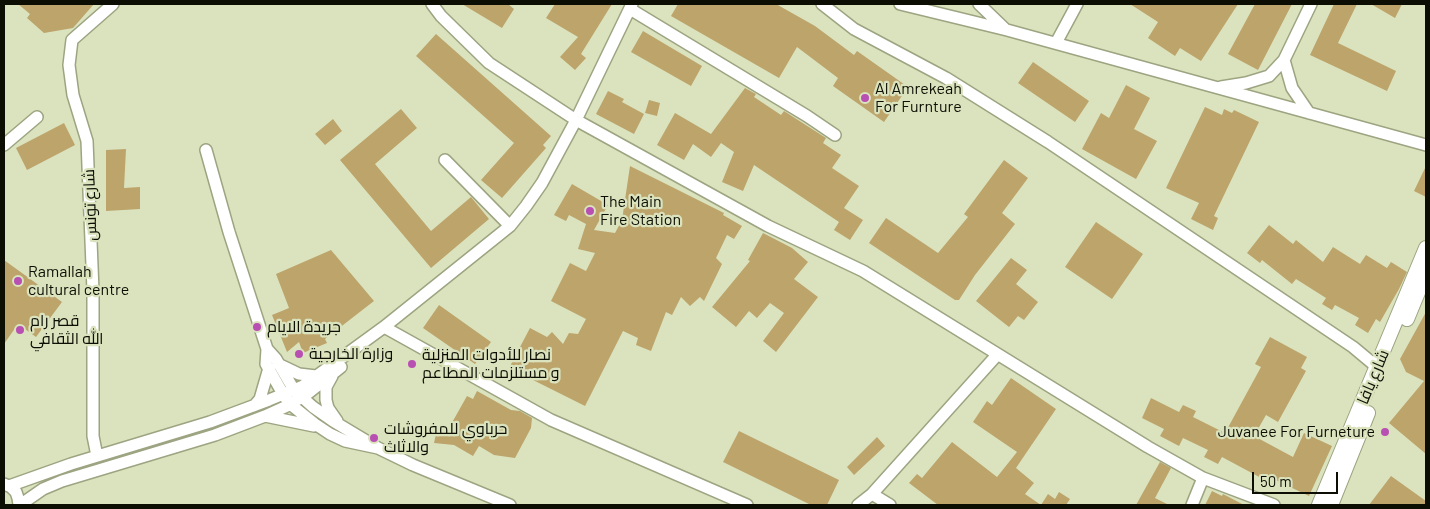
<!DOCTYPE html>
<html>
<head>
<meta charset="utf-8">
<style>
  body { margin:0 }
  #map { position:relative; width:1430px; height:509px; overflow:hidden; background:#dbe3be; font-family:Barlow,sans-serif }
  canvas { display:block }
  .frame { position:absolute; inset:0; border:5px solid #0c0e03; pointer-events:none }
  .scale { position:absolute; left:1252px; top:472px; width:86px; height:22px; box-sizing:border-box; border:2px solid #0c0e03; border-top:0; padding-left:6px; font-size:15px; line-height:18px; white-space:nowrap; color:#0c0e03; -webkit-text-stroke:4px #dbe3be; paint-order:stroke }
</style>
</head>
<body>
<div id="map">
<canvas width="1430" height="509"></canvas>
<div class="frame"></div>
<div class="scale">50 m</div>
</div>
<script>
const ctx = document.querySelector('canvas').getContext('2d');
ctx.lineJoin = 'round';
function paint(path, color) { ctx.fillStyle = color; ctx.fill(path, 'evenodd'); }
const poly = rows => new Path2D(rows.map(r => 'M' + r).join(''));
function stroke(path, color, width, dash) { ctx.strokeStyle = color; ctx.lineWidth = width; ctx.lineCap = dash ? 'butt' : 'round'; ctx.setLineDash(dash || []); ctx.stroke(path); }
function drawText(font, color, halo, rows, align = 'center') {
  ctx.font = font + ' Barlow,Cairo,sans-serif'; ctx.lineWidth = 4.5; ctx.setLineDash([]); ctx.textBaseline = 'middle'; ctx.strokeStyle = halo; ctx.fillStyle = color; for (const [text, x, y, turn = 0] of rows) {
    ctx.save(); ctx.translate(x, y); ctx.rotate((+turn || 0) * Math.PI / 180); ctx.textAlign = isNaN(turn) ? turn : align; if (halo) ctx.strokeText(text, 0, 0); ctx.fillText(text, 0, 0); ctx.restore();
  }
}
paint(poly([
  [18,4,94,4,73,28,44,33,27,18,30,14],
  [462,4,508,4,514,9,502,28],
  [555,4,612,4,581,54,586,58,575,70,560,57,578,37,546,18],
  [678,4,776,4,815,26,854,55,857,51,908,87,884,122,833,86,838,78,797,47,779,78,671,16],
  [1130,4,1238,4,1201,61,1180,48,1175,56,1148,38,1158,22],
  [1255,4,1292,4,1258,70,1228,54],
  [1334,4,1357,4,1338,43,1396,71,1387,91,1310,55],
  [1371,4,1402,4,1395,18],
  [643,31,702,66,691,86,631,52],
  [436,34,551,136,543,145,546,148,502,198,481,180,514,143,416,56],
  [1033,62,1089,101,1075,122,1018,83],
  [1126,85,1150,98,1134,129,1157,141,1136,179,1082,149,1101,113,1109,118],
  [745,88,756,94,754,97,781,115,784,111,826,138,823,143,841,155,832,168,859,186,844,208,863,220,850,240,834,230,839,222,754,165,743,191,722,182,734,152,721,143,711,157,693,144,684,160,657,145,675,113,711,134],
  [608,91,624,99,622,102,644,114,634,134,596,114],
  [649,100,660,103,657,116,645,113],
  [1205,107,1222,115,1224,109,1232,113,1234,110,1259,122,1214,216,1218,218,1213,230,1191,219,1199,203,1166,188],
  [401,109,417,128,375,164,431,231,471,197,489,219,431,268,340,160],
  [333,119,342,131,325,145,315,134],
  [64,123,75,145,27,170,16,148],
  [126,149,124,188,140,187,140,209,106,211,106,150],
  [1004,160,1028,178,1002,213,1015,224,975,275,959,300,955,300,869,243,886,218,938,253,968,217,964,214],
  [630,166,724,213,723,215,742,226,734,239,727,235,716,258,722,264,704,301,700,297,690,306,681,297,672,315,666,312,651,351,636,345,638,338,623,331,585,406,509,368,530,328,547,337,552,332,563,344,569,333,578,334,586,319,551,301,570,263,586,271,595,253,578,249,586,224,569,215,566,221,554,215,572,184,608,205,594,230,615,233,622,220],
  [1426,166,1426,197,1414,191],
  [1096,222,1143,254,1112,299,1065,267],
  [1269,225,1293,244,1296,240,1323,262,1333,247,1360,264,1366,255,1387,268,1391,262,1407,272,1399,289,1380,322,1376,319,1368,333,1355,325,1359,318,1335,305,1332,310,1322,304,1326,298,1296,279,1292,284,1262,260,1260,263,1247,253],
  [763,233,792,248,808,262,794,279,818,297,776,352,763,341,784,313,770,303,757,318,749,311,736,327,712,307,750,261,748,260],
  [331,250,374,301,325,339,327,343,303,353,299,342,287,352,272,315,289,308,276,274],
  [1011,258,1027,270,1016,284,1038,302,1024,320,1018,316,1009,327,976,301],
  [4,260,62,302,36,337,18,324,4,344],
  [439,305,491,342,475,364,423,328],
  [1426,312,1426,454,1389,423,1424,381,1406,372,1400,359],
  [1270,337,1307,357,1301,368,1306,371,1278,422,1266,415,1254,436,1293,457,1304,433,1332,446,1309,496,1265,475,1263,479,1222,457,1218,464,1204,457,1208,450,1183,438,1179,446,1160,436,1164,429,1142,418,1151,398,1179,412,1183,405,1196,411,1193,417,1225,433,1261,367,1255,364],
  [1011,378,1056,409,1016,468,1034,483,1025,494,1041,505,1048,494,1055,499,1059,492,1070,499,1066,505,938,505,909,483,917,474,922,478,952,442,997,477,1017,452,973,422,987,401,992,405],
  [477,391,511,410,520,411,532,418,531,428,515,458,494,455,479,446,473,456,454,445,434,443,436,434,445,435,467,396,473,399],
  [739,431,839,480,827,505,811,505,723,462],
  [877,437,885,446,854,475,847,467],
  [1160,462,1171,468,1155,498,1169,505,1136,505],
  [1391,476,1426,501,1426,505,1369,505],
  [1212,491,1222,496,1223,494,1244,505,1205,505]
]), '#bca46b');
const minor = poly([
  [432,4,441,16,489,63,576,120,768,226,863,271,1148,447,1203,478,1274,505],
  [822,4,854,29,946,78,1048,142,1353,347,1377,367],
  [900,4,1007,30,1426,145],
  [979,4,1005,29],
  [630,9,807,116,835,135],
  [1056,43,1077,4],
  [1284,60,1292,88,1309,113],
  [1221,87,1246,83,1269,76,1284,60,1311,4],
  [4,145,37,117],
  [206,150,229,232,267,349,266,364,283,394,290,404,315,424,330,434,345,441,378,448],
  [445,160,510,226],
  [384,327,551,420,747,505],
  [267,349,276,359,294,390,313,407,333,421,378,448,413,465,510,505],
  [278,364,299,374,316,376],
  [332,376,326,387,326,400,328,408,337,421],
  [254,406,260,399,269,368],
  [265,416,314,426],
  [97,456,93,436,93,291,87,141,73,95,69,65,72,40,113,4],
  [4,484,11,487,16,492,18,498,19,505],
  [9,486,71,464,210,422,269,400,303,386,384,327,510,226,526,206,542,183,576,120,632,4],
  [872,494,890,505],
  [20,505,43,489,62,481,215,435,265,416,287,406,307,394,341,367],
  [858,505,872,494,997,355],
  [1192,505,1203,478]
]);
const major = poly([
  [1407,319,1426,273],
  [1319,505,1426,248],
  [1331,505,1368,413]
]);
stroke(minor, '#9ca481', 14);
stroke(major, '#9ca481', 16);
stroke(minor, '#fff', 11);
stroke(major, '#fff', 14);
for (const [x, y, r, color] of [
  [865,98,5,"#b84fb2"],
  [590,211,5,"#b84fb2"],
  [18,281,5,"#b84fb2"],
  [257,327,5,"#b84fb2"],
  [20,330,5,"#b84fb2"],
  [299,354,5,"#b84fb2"],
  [412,364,5,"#b84fb2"],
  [1385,432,5,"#b84fb2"],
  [374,438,5,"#b84fb2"]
]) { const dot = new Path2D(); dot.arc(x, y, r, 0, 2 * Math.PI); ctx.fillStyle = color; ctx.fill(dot); stroke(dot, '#dbe3be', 2); }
drawText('16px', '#0c0e03', '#dbe3be', [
  ["Al Amrekeah",875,89],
  ["For Furnture",875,107],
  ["The Main",600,202],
  ["Fire Station",600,220],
  ["Ramallah",28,272],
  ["cultural centre",28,290],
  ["قصر رام",30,321],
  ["الله الثقافي",30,339],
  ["جريدة الايام",267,327],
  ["وزارة الخارجية",309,354],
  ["نصار للأدوات المنزلية",422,355],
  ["و مستلزمات المطاعم",422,373],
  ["حرباوي للمفروشات",384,429],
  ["والاثاث",384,447],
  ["Juvanee For Furneture",1375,432,"right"]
], 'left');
drawText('16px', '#0c0e03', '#dbe3be', [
  ["شارع تونس",90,205,-92],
  ["شارع يافا",1373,377,-67]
]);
</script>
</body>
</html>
